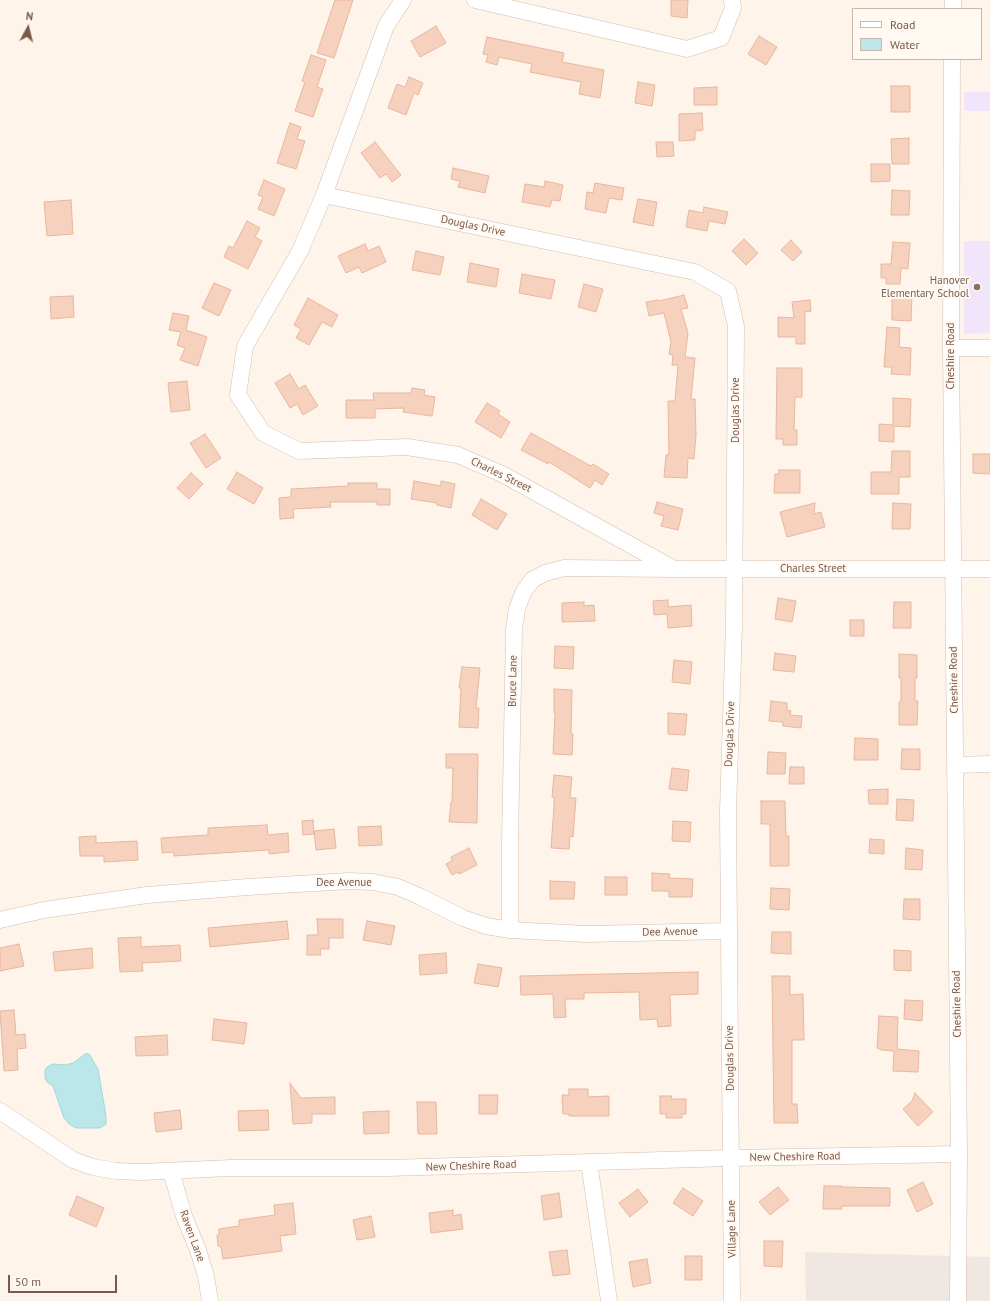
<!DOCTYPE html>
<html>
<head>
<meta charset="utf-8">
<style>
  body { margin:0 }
  #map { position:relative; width:990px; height:1301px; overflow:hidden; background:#fef4e9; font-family:"PT Sans",sans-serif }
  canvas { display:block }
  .legend { position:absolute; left:852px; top:8px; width:130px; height:52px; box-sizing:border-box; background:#fff9f1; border:1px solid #cab9ae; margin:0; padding:5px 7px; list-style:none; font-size:12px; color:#7b584a }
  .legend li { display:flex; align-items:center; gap:8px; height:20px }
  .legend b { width:20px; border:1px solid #cab9ae }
  .north { position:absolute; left:8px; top:8px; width:40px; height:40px; -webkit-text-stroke:3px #fff9f1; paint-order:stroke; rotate:7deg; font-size:11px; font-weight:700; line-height:16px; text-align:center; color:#7b584a }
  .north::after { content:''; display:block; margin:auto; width:14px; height:18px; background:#7b584a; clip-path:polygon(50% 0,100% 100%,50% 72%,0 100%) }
  .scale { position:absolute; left:8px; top:1275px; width:109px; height:18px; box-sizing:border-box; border:2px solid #7b584a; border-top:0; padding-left:5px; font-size:12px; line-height:14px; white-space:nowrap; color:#7b584a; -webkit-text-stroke:3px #fff9f1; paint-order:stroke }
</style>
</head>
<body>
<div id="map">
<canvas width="990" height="1301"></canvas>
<ul class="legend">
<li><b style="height:5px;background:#fff"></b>Road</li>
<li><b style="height:11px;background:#bbe6ea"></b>Water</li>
</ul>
<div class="north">N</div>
<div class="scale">50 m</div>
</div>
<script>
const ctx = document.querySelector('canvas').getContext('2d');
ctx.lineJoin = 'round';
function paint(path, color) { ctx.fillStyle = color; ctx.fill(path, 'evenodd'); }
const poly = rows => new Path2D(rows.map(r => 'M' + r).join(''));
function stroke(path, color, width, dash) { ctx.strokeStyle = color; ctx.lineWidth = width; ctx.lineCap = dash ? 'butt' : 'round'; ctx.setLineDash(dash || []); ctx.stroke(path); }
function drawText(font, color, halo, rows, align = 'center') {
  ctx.font = font + ' "PT Sans",sans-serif'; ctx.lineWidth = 4; ctx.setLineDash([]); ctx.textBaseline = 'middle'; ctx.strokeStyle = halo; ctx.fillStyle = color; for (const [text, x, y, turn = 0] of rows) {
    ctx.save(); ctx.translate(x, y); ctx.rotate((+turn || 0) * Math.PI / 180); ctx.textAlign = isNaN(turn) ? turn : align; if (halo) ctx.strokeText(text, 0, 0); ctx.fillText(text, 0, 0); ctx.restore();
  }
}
paint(poly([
  [805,1252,990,1257,990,1301,806,1301]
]), '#efe7e2');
paint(poly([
  [964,92,990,92,990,111,964,111],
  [964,241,990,241,990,333,964,334]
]), '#f1e5fb');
const water = poly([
  [85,1054,89,1054,91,1057,98,1069,106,1116,106,1124,100,1128,76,1128,69,1124,64,1118,53,1086,47,1082,45,1078,45,1070,47,1067,53,1064,65,1065,73,1063,85,1054]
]);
paint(water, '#bbe6ea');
stroke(water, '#a0d7dc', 1);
const building = poly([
  [335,0,353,0,334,58,317,53,335,0],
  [671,0,688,0,687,18,671,16,671,0],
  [436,26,446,43,420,57,411,41,436,26],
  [759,36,777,47,766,65,748,54,759,36],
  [487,37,564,53,562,62,604,70,600,98,579,94,581,82,530,72,532,64,499,57,497,65,486,62,488,55,483,54,487,37],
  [311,55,326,60,317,87,323,89,313,117,295,111,305,82,302,81,311,55],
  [409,77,423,83,418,95,414,93,406,115,388,108,397,84,405,87,409,77],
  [638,82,655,85,652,106,635,103,638,82],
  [891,86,910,86,910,112,891,112,891,86],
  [717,87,717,105,694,105,694,88,717,87],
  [702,113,703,130,695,131,695,140,679,141,679,114,702,113],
  [290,123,301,127,297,139,305,141,296,169,277,163,290,123],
  [909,138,909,164,892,164,891,139,909,138],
  [375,142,401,175,392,182,386,174,380,178,361,153,375,142],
  [656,142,673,142,674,156,657,157,656,142],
  [871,164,890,164,890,181,871,182,871,164],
  [453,168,489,176,485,193,458,187,460,181,451,179,453,168],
  [264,180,285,189,274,216,258,209,263,197,258,195,264,180],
  [545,181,563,185,560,201,552,200,550,207,522,202,525,184,544,187,545,181],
  [595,183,624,188,622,200,609,198,606,213,585,209,587,192,593,193,595,183],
  [892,190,910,191,909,215,891,215,892,190],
  [638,199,657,202,653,226,633,222,638,199],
  [71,200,73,234,47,236,44,202,71,200],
  [704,207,728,212,725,224,709,221,707,231,686,227,689,210,703,213,704,207],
  [247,221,260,228,255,237,262,241,248,269,224,257,229,246,233,248,247,221],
  [744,239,758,253,746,265,732,251,744,239],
  [791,240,802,252,793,261,781,250,791,240],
  [893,242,910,243,908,269,901,268,900,284,886,284,886,278,881,278,881,264,891,264,893,242],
  [365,244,368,251,379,246,386,262,362,273,359,267,346,273,338,256,365,244],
  [416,251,444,257,440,275,412,270,416,251],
  [470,263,499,269,496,287,467,282,470,263],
  [522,274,555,280,551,299,519,293,522,274],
  [214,283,231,290,219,316,202,308,214,283],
  [584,284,603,289,596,312,578,307,584,284],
  [684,295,688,308,681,309,688,333,685,357,695,358,691,399,695,399,696,435,694,459,688,458,687,478,664,477,666,455,669,455,668,401,675,401,678,365,672,365,673,355,669,354,671,342,664,313,649,316,646,302,658,300,659,301,684,295],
  [892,295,912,296,911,321,892,320,892,295],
  [73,296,74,317,51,319,50,297,73,296],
  [308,298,338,315,332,327,322,322,309,345,296,338,301,329,294,325,308,298],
  [810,300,811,311,805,312,805,344,796,344,796,337,778,337,778,317,794,318,792,302,810,300],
  [173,313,189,316,186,330,207,337,198,366,180,360,185,348,177,345,181,332,169,330,173,313],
  [887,327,900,328,899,347,911,348,910,375,891,374,892,367,884,367,887,327],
  [777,368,802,368,802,397,795,397,794,430,797,430,797,445,783,445,783,439,776,439,777,368],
  [290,374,299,389,305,385,318,406,303,415,297,404,290,408,275,383,290,374],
  [187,381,190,410,171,412,168,383,187,381],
  [412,388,425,390,424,395,435,397,432,416,403,412,404,408,375,409,375,418,346,418,346,400,374,400,373,393,411,393,412,388],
  [893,398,911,399,910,427,894,426,894,442,879,441,879,424,893,425,893,398],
  [487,403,500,411,498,414,510,422,501,438,475,422,487,403],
  [531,433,591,466,593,464,609,474,602,485,595,480,590,488,549,462,548,464,521,450,531,433],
  [205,434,221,458,206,468,190,443,205,434],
  [892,451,910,451,910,477,899,477,899,494,871,494,871,472,891,472,892,451],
  [973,454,990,454,990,474,973,473,973,454],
  [779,470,800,470,800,493,774,493,775,474,779,474,779,470],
  [237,472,263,488,254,504,227,489,237,472],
  [191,473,203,484,189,499,177,488,191,473],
  [414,481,441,486,441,481,455,484,451,508,437,505,437,503,411,499,414,481],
  [348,483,377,483,377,489,390,489,390,505,377,505,377,502,330,502,331,507,293,509,294,518,280,519,279,498,291,497,291,489,348,486,348,483],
  [481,499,507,514,497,530,472,515,481,499],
  [657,502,683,509,678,530,661,526,664,516,654,513,657,502],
  [815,503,814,514,821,512,825,527,787,537,780,512,815,503],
  [893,503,911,504,910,529,892,529,893,503],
  [778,598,796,601,792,622,775,619,778,598],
  [668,600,668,607,691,605,692,626,668,628,667,614,654,615,653,601,668,600],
  [584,602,584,606,594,605,595,621,562,622,562,603,584,602],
  [894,602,911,602,911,628,893,628,894,602],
  [850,620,864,620,864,636,850,636,850,620],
  [555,646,574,647,573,669,554,668,555,646],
  [775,653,796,656,794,672,773,670,775,653],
  [899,654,917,655,917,678,915,678,915,701,918,701,917,725,899,725,899,702,901,700,901,678,899,678,899,654],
  [674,660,692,662,690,684,672,682,674,660],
  [462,667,480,668,476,708,479,708,478,728,459,727,461,688,459,688,462,667],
  [554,689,572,690,571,734,573,734,572,755,553,754,555,713,554,713,554,689],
  [771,701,787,703,787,710,791,711,790,715,802,716,801,728,783,726,783,722,769,721,771,701],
  [668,713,687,714,685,735,668,734,668,713],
  [855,738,878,739,878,760,854,760,855,738],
  [902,749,920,749,920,770,901,769,902,749],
  [768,752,786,753,785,774,767,774,768,752],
  [446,754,478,754,477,823,449,822,451,802,452,802,453,768,446,768,446,754],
  [790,767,804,767,804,784,789,784,790,767],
  [672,768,689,770,687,791,669,789,672,768],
  [554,775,572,777,570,798,576,798,573,837,570,836,569,849,551,848,554,806,554,797,552,797,554,775],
  [888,789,888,804,869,804,868,790,888,789],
  [897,799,914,800,913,821,896,820,897,799],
  [761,801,785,801,786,836,789,836,789,866,770,866,770,824,761,824,761,801],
  [313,820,314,834,303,835,302,821,313,820],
  [673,821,691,822,690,842,672,841,673,821],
  [267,825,268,835,288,833,289,852,269,854,269,850,174,856,174,852,162,853,161,838,208,835,208,828,267,825],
  [381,826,382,845,359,846,358,827,381,826],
  [334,829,336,848,316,850,314,831,334,829],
  [96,836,96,843,137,841,138,860,104,862,104,856,80,856,79,837,96,836],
  [870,839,884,840,884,854,869,853,870,839],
  [469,848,477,865,459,874,458,872,452,875,446,864,452,861,451,857,469,848],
  [906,848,923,850,922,870,905,869,906,848],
  [652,873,670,874,669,878,693,879,692,897,669,897,669,891,652,891,652,873],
  [605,877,627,877,627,895,605,895,605,877],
  [550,881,575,882,574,899,550,899,550,881],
  [771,888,790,889,789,910,770,909,771,888],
  [904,899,920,899,920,920,903,919,904,899],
  [317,919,343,919,343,938,329,938,329,949,320,949,321,955,307,955,307,935,318,935,317,919],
  [287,921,289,939,210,947,208,928,287,921],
  [367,921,395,926,391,945,363,940,367,921],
  [772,932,791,932,791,954,771,953,772,932],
  [141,937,141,947,180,945,181,961,142,963,143,971,120,972,118,938,141,937],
  [19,944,24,966,0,971,0,948,19,944],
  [92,948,93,968,55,971,53,952,92,948],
  [894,950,911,951,911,971,894,970,894,950],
  [446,953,447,973,420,975,419,955,446,953],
  [478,964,502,968,498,987,474,983,478,964],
  [698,972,698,994,670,995,671,1026,658,1027,657,1019,640,1020,639,992,584,993,584,999,565,999,566,1017,554,1018,553,994,521,995,520,976,698,972],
  [772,976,790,976,790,995,803,994,804,1040,792,1040,792,1104,797,1104,798,1123,774,1123,772,976],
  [905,1000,923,1001,922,1021,904,1019,905,1000],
  [14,1010,16,1035,25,1034,26,1048,17,1049,18,1070,4,1071,0,1011,14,1010],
  [879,1016,898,1017,897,1049,919,1051,918,1072,893,1071,894,1051,882,1050,877,1048,879,1016],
  [214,1019,247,1023,244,1044,212,1040,214,1019],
  [167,1035,168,1055,136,1056,135,1037,167,1035],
  [290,1083,301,1098,335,1097,335,1114,312,1114,312,1123,293,1124,290,1083],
  [569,1089,588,1089,588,1097,609,1096,609,1116,569,1116,569,1114,563,1114,562,1095,569,1095,569,1089],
  [915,1093,933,1112,918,1126,903,1109,912,1101,915,1093],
  [479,1095,498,1095,497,1114,479,1114,479,1095],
  [660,1096,672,1096,671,1099,686,1099,686,1114,682,1114,682,1118,666,1118,666,1114,660,1114,660,1096],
  [417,1102,436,1102,437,1134,418,1134,417,1102],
  [180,1110,182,1129,156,1132,154,1113,180,1110],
  [268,1110,269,1130,239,1131,238,1111,268,1110],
  [389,1111,389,1133,364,1134,363,1112,389,1111],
  [923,1182,933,1204,917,1212,907,1190,923,1182],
  [824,1186,842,1186,842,1187,890,1188,890,1206,842,1206,842,1209,823,1209,824,1186],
  [778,1187,789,1200,770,1215,759,1202,778,1187],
  [683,1188,703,1201,693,1216,673,1203,683,1188],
  [638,1189,648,1202,630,1217,619,1203,638,1189],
  [559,1193,562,1217,544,1220,541,1196,559,1193],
  [77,1196,104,1208,96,1227,69,1215,77,1196],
  [293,1203,296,1234,280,1236,282,1251,223,1259,221,1247,218,1246,217,1235,219,1235,219,1229,239,1226,239,1220,275,1215,274,1205,293,1203],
  [453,1210,453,1216,461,1214,463,1229,431,1233,429,1213,453,1210],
  [371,1216,375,1237,357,1240,353,1220,371,1216],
  [764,1241,783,1241,782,1267,764,1266,764,1241],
  [567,1250,570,1274,553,1276,549,1252,567,1250],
  [685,1256,702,1256,702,1280,685,1280,685,1256],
  [647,1259,651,1283,633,1287,629,1262,647,1259]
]);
paint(building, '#f5d1be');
stroke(building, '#e9b69d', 1);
const minor = poly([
  [403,0,386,26,324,195,300,251,245,346,238,395,263,433,299,451,407,447,458,455,504,475,674,569,990,569],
  [475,0,687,49,721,38,733,8,732,0],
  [953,9,953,0],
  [952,59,951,348,959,1154,958,1301],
  [324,195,695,272,728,291,736,326,734,625,728,811,732,1301],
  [951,348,990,348],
  [955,765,990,764],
  [0,920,44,910,147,895,248,887,349,881,373,882,398,887,421,897,463,918,486,926,510,930,586,934,729,931],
  [510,930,510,843,514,629,517,609,523,593,532,580,545,573,564,568,673,569],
  [0,1111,73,1160,93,1167,116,1171,141,1172,231,1168,388,1168,731,1158,959,1154],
  [589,1162,609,1301],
  [171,1171,184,1216,198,1250,206,1276,210,1301]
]);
stroke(minor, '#d4bdb0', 17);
stroke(minor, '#fff', 16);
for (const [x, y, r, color] of [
  [977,287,4,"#8d6e63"]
]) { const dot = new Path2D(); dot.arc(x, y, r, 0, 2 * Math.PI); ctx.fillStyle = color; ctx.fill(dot); stroke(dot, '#fff9f1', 1.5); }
drawText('11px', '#7b584a', '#fff9f1', [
  ["Douglas Drive",473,226,12],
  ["Cheshire Road",951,356,-90],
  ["Douglas Drive",736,410,-90],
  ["Charles Street",501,475,26],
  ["Charles Street",813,569],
  ["Cheshire Road",954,680,-91],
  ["Bruce Lane",513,681,-89],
  ["Douglas Drive",730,734,-88],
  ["Dee Avenue",344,883],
  ["Dee Avenue",670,932,-1],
  ["Cheshire Road",957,1004,-91],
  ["Douglas Drive",730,1058,-91],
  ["New Cheshire Road",795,1157,-1],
  ["New Cheshire Road",471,1166,-2],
  ["Village Lane",732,1229,-91],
  ["Raven Lane",192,1236,70]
]);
drawText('11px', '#785e54', '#fff9f1', [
  ["Hanover",969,281],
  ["Elementary School",969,294]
], 'right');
</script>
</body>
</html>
